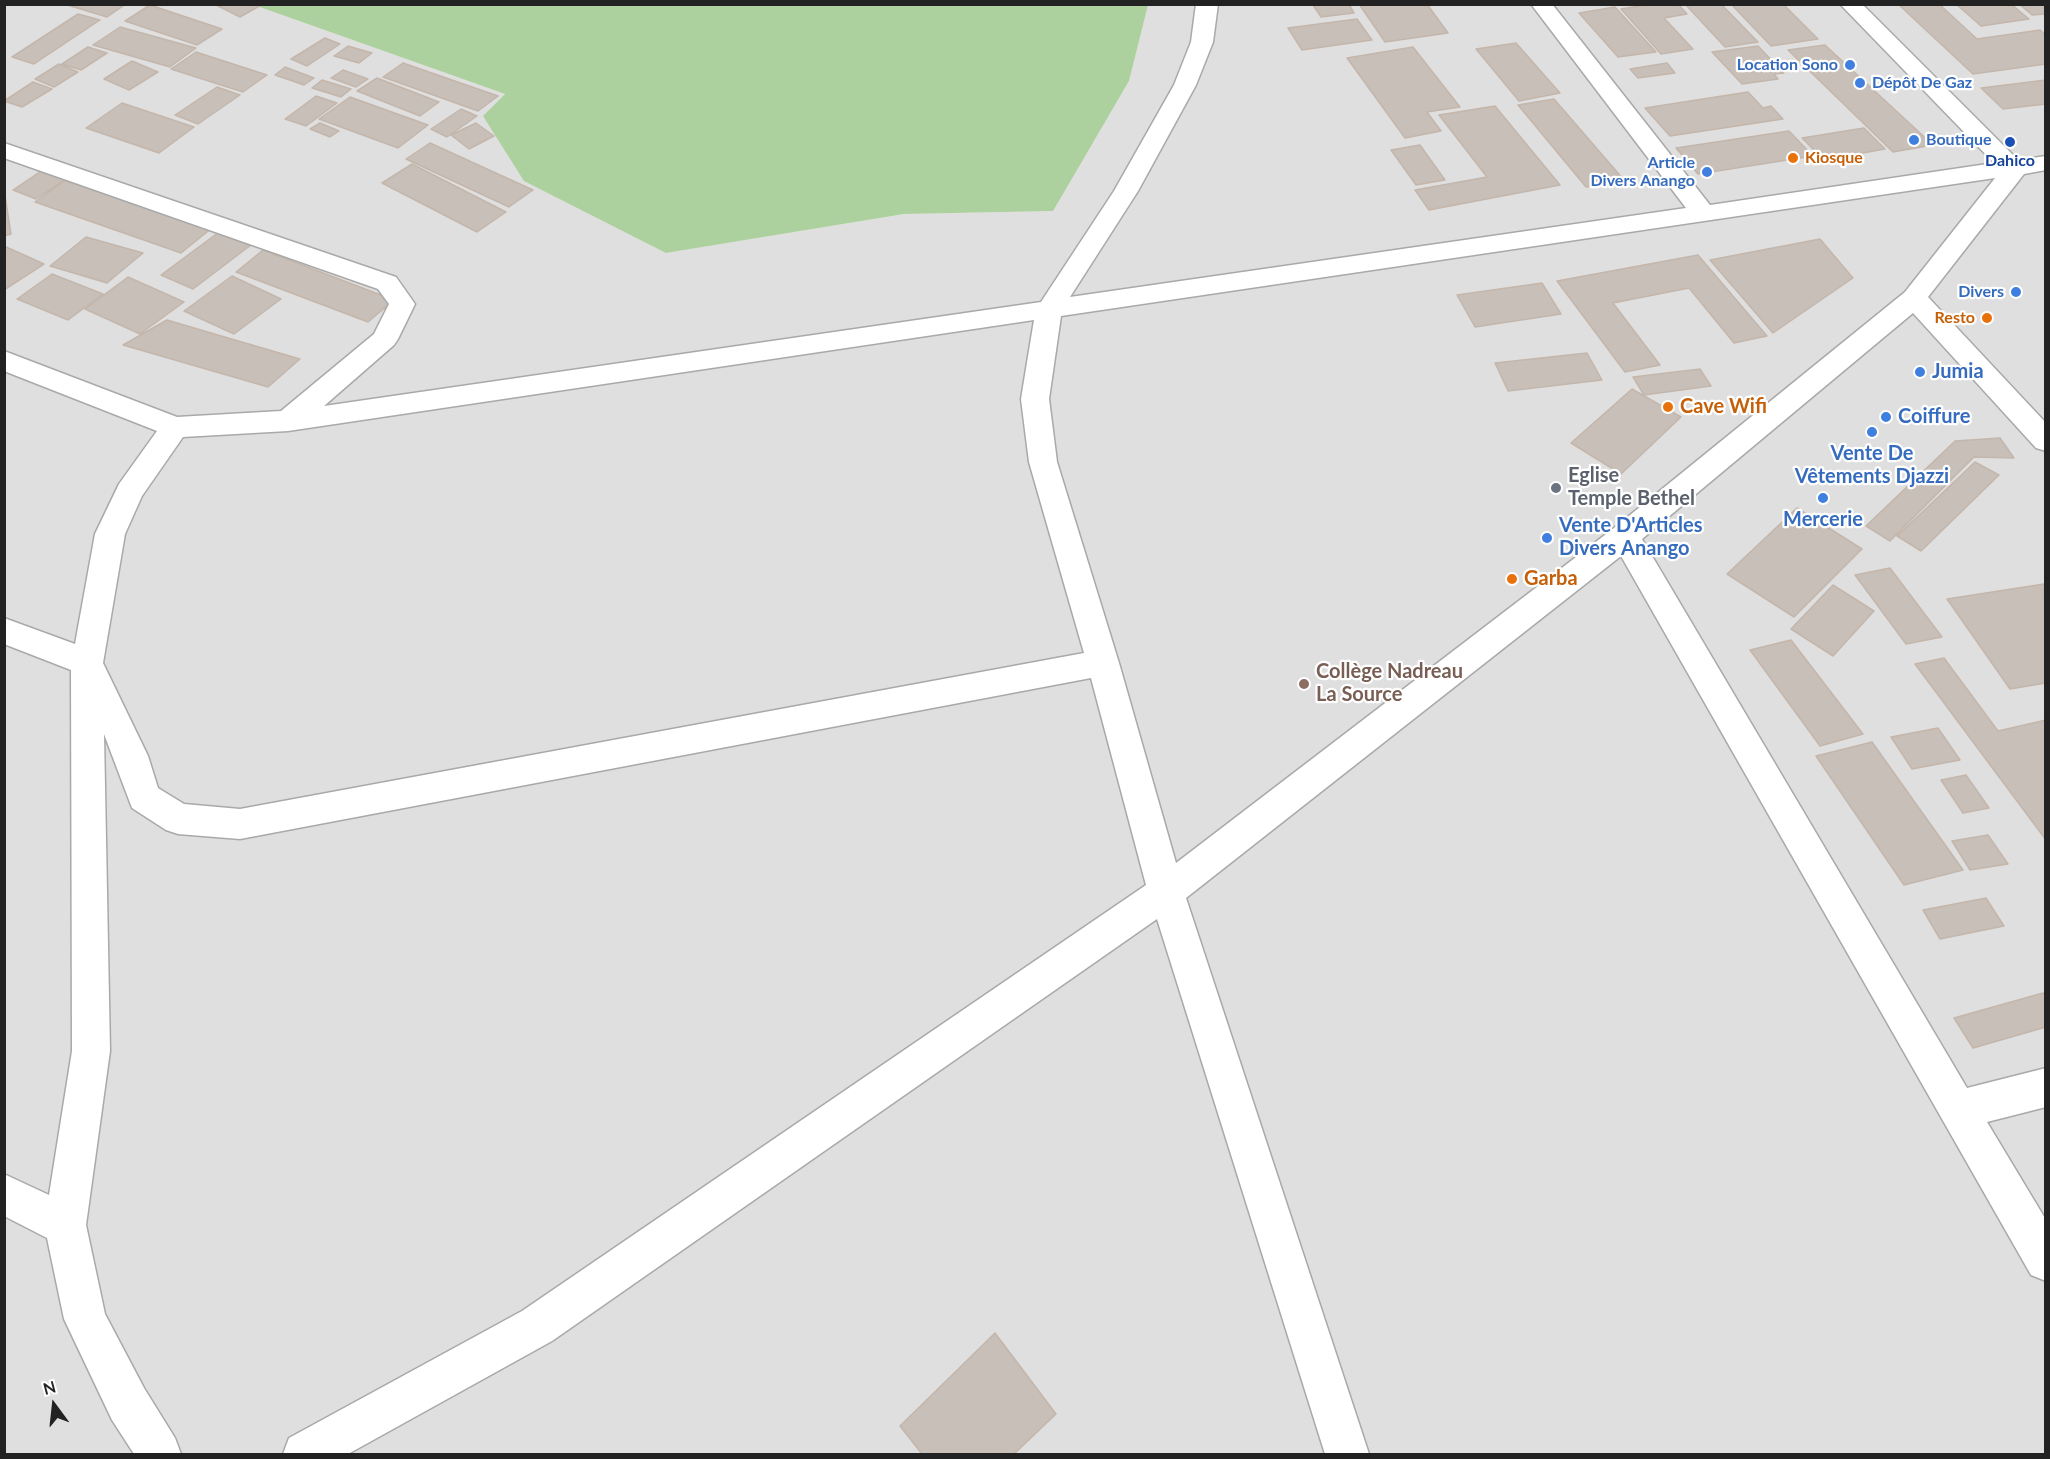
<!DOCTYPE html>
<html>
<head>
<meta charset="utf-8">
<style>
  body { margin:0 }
  #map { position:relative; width:2050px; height:1459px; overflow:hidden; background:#f2efe9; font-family:Lato,sans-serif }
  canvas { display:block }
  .frame { position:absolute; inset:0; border:6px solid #222; pointer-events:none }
  .north { position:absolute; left:24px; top:1375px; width:60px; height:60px; -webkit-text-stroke:4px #fff; paint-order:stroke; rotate:345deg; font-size:16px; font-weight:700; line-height:24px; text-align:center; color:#222 }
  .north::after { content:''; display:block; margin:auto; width:21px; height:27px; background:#222; clip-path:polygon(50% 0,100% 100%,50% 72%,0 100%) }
</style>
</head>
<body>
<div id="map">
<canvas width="2050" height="1459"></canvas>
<div class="frame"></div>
<div class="north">N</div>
</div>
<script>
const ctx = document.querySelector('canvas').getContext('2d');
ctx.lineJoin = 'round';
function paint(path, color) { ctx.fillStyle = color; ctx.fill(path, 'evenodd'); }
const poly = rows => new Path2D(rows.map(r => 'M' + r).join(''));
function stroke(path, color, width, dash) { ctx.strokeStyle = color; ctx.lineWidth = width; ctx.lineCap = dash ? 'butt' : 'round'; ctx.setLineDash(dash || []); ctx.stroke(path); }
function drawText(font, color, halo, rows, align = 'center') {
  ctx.font = font + ' Lato,sans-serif'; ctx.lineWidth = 4.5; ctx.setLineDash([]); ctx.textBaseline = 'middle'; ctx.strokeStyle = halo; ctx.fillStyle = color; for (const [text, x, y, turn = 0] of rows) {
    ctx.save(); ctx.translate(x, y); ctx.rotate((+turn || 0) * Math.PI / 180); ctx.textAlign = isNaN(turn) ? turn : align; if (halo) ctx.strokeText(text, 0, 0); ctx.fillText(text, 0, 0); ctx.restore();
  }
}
paint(poly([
  [5,5,254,5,505,94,483,117,666,253,904,214,1052,211,1129,81,1148,5,2045,5,2045,1454,5,1454]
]), '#e0dfdf');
paint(poly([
  [254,5,1148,5,1129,81,1053,211,904,214,666,253,524,181,483,116,505,94]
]), '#add19e');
const building = poly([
  [64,4,126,4,107,17,64,4],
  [220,4,263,4,240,17,218,6,220,4],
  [1349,4,1354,13,1321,17,1313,5,1349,4],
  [1359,4,1427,4,1448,33,1385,42,1359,4],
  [1652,4,1678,4,1687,14,1664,18,1693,49,1661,54,1621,9,1652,4],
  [1685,4,1721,4,1758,42,1725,47,1685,4],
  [1731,4,1783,4,1818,39,1771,46,1731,4],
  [1898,4,1939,4,1977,39,2040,30,2046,35,2046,64,1973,74,1898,4],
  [1956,4,2011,4,2029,19,1981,26,1956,4],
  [2019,4,2046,4,2046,14,2032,15,2019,4],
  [150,5,222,29,197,45,125,21,150,5],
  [1615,7,1656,52,1618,57,1579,13,1615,7],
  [78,14,100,20,34,64,12,57,78,14],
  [1357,19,1372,40,1302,50,1288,28,1357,19],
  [120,27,196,48,170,67,93,45,120,27],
  [325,38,340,44,307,66,291,59,325,38],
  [1516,43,1560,93,1519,101,1476,49,1516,43],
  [1825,45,1933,145,1893,152,1788,50,1825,45],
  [348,46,372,53,359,63,334,56,348,46],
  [1758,46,1784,73,1774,74,1778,79,1742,84,1712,52,1758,46],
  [88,47,107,53,81,70,62,64,88,47],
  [1413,47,1460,107,1427,112,1441,131,1405,138,1347,58,1413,47],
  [196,52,267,75,243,92,171,69,196,52],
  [132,61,158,72,129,90,104,79,132,61],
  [403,63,498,96,478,111,383,77,403,63],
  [1667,63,1675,73,1638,78,1630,69,1667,63],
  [59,64,78,72,54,87,35,79,59,64],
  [285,67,314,78,304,85,275,75,285,67],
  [343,70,368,79,356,87,331,78,343,70],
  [377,78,439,102,420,116,357,91,377,78],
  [322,80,351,89,341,97,312,88,322,80],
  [2046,80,2046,104,2003,109,1981,88,2046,80],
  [33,82,52,89,22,107,4,101,33,82],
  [217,87,240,95,198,124,175,115,217,87],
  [1748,92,1763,108,1771,106,1783,119,1670,136,1645,108,1748,92],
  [316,96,337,103,306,126,285,119,316,96],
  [350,97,428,125,398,148,319,119,350,97],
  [1554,99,1624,180,1586,187,1518,105,1554,99],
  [122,103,194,127,159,153,86,128,122,103],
  [1495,106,1560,185,1429,210,1415,190,1487,177,1439,115,1495,106],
  [461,109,477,116,447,137,431,129,461,109],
  [320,123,339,131,330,137,310,129,320,123],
  [476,123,494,136,469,149,451,135,476,123],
  [1864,128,1885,149,1824,160,1802,138,1864,128],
  [1789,131,1813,156,1698,174,1676,148,1789,131],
  [430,143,533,190,509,207,406,159,430,143],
  [1420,145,1445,180,1416,185,1391,150,1420,145],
  [412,164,506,212,477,232,382,183,412,164],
  [44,169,66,179,36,199,13,190,44,169],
  [67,179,212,228,181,253,35,202,67,179],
  [4,189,11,234,4,236,4,189],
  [219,232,251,245,193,289,161,275,219,232],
  [86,237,143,253,107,283,50,266,86,237],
  [1820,239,1853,278,1773,333,1710,260,1820,239],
  [4,246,44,264,4,290,4,246],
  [263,250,394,300,368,322,236,272,263,250],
  [1698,255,1767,336,1734,343,1689,288,1613,303,1660,365,1625,372,1557,281,1698,255],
  [52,274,103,294,68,320,17,299,52,274],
  [232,276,281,299,234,334,184,311,232,276],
  [128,277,184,302,140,334,85,309,128,277],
  [1542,283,1561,314,1475,327,1457,295,1542,283],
  [167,320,228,338,300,359,268,387,123,345,167,320],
  [1587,353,1602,380,1508,391,1495,363,1587,353],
  [1700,369,1711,386,1644,395,1633,377,1700,369],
  [1632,389,1681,417,1621,474,1571,443,1632,389],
  [2000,438,2014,458,1974,457,1890,541,1866,526,1955,441,2000,438],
  [1975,462,1999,475,1921,551,1897,536,1975,462],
  [1797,508,1862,549,1794,617,1727,574,1797,508],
  [1890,568,1942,637,1906,644,1855,575,1890,568],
  [2044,584,2046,683,2010,689,1947,599,2044,584],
  [1833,585,1874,611,1833,656,1791,629,1833,585],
  [1791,640,1863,734,1820,746,1750,650,1791,640],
  [1944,658,1998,731,2046,720,2046,840,1915,664,1944,658],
  [1938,728,1960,760,1912,769,1891,737,1938,728],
  [1872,742,1963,870,1904,885,1816,756,1872,742],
  [1966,775,1989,808,1963,813,1941,780,1966,775],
  [1988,835,2008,864,1970,870,1952,841,1988,835],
  [1986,898,2004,926,1940,939,1923,910,1986,898],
  [2043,993,2046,996,2046,1027,1973,1048,1954,1018,2043,993],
  [995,1333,1056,1414,1014,1454,922,1454,900,1426,995,1333]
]);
paint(building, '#c7bfb8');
stroke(building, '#c4b6ab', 1.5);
const minor = poly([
  [1196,4,1218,4,1213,42,1196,85,1138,191,1070,297,1686,208,1531,4,1552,4,1710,205,1994,163,1840,4,1862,4,2018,160,2046,156,2046,170,2024,174,1928,297,2046,423,2046,451,2036,448,1913,313,1642,539,1967,1088,2046,1068,2046,1107,1987,1122,2046,1220,2046,1281,2031,1275,1621,556,1186,898,1369,1454,1325,1454,1157,919,552,1341,348,1454,283,1454,289,1438,522,1311,1146,885,1091,678,240,839,178,834,166,830,132,808,104,734,110,1051,86,1225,105,1314,144,1388,175,1438,181,1454,134,1454,112,1420,64,1319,47,1238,4,1216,4,1174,49,1195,72,1051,71,670,4,644,4,618,75,644,95,534,119,484,157,431,4,371,4,351,177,417,281,411,374,334,389,304,378,289,4,158,4,143,396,277,415,304,398,339,394,345,324,406,1041,302,1114,191,1174,85,1191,42,1196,4],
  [1995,178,1905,292,1614,528,1176,863,1119,663,1057,462,1049,399,1061,316,1995,178],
  [1034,320,1021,399,1029,462,1084,653,240,809,184,804,158,788,148,756,103,663,125,534,142,496,183,437,288,431,1034,320]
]);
stroke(minor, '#a9a9a9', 3);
paint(minor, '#fff');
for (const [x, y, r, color] of [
  [1850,65,6,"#3f7fe0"],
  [1860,83,6,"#3f7fe0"],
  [1914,140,6,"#3f7fe0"],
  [2010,142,6,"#1a4fb4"],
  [1793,158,6,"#e8710a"],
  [1707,172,6,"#3f7fe0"],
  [2016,292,6,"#3f7fe0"],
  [1987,318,6,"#e8710a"],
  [1920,372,6,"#3f7fe0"],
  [1668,407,6,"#e8710a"],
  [1886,417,6,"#3f7fe0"],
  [1872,432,6,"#3f7fe0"],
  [1556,488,6,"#6b7280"],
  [1823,498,6,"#3f7fe0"],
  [1547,538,6,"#3f7fe0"],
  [1512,579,6,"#e8710a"],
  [1304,684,6,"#8d6e63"]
]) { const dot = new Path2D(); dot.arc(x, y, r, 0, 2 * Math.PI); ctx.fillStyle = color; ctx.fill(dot); stroke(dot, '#fff', 2); }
drawText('bold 16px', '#366cbe', '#fff', [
  ["Location Sono",1838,65],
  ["Dépôt De Gaz",1872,83,"left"],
  ["Boutique",1926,140,"left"],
  ["Article",1695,163],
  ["Divers Anango",1695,181],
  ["Divers",2004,292]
], 'right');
drawText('bold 16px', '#c56008', '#fff', [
  ["Kiosque",1805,158],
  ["Resto",1975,318,"right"]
], 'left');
drawText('bold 16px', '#164399', '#fff', [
  ["Dahico",2010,161]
]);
drawText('bold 20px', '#366cbe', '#fff', [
  ["Jumia",1932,372],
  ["Coiffure",1898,417],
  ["Vente De",1872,454,"center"],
  ["Vêtements Djazzi",1872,477,"center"],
  ["Mercerie",1823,520,"center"],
  ["Vente D'Articles",1559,526],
  ["Divers Anango",1559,549]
], 'left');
drawText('bold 20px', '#c56008', '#fff', [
  ["Cave Wifi",1680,407],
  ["Garba",1524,579]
], 'left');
drawText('bold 20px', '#5b616d', '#fff', [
  ["Eglise",1568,476],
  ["Temple Bethel",1568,499]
], 'left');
drawText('bold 20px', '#785e54', '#fff', [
  ["Collège Nadreau",1316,672],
  ["La Source",1316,695]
], 'left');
</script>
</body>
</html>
